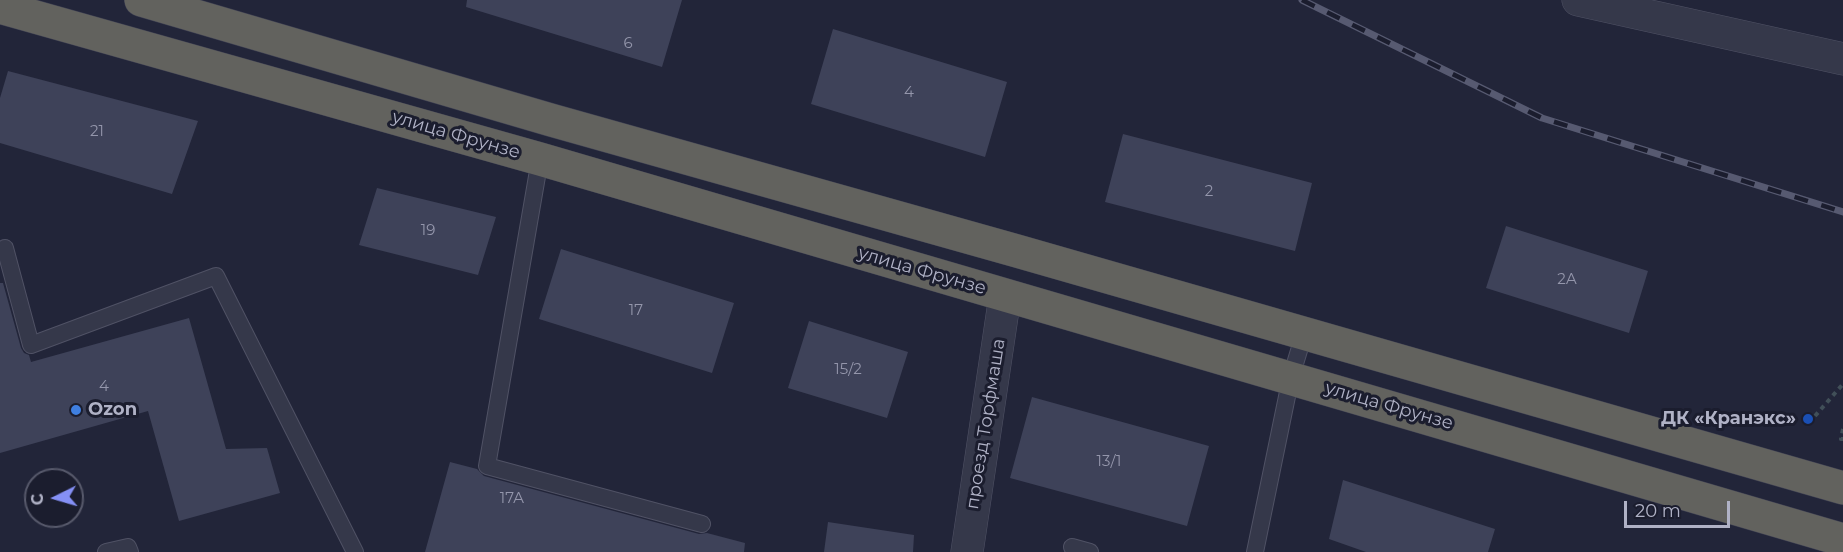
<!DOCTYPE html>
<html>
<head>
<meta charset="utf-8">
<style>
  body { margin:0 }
  #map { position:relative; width:1843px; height:552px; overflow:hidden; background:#222539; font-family:Montserrat,sans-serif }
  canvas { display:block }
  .north { position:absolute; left:24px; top:468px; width:60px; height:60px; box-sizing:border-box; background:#1b1d2e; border:2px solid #57596b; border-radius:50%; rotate:265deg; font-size:16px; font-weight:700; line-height:24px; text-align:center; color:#b0b2c6 }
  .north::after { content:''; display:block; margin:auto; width:21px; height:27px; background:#8590f6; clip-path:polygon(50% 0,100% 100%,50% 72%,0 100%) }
  .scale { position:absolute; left:1624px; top:501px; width:106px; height:27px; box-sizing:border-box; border:3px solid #b0b2c6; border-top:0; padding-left:8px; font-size:18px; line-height:21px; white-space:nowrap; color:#b0b2c6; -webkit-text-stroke:4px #1b1d2e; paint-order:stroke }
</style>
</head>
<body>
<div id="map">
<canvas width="1843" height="552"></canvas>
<div class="north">С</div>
<div class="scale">20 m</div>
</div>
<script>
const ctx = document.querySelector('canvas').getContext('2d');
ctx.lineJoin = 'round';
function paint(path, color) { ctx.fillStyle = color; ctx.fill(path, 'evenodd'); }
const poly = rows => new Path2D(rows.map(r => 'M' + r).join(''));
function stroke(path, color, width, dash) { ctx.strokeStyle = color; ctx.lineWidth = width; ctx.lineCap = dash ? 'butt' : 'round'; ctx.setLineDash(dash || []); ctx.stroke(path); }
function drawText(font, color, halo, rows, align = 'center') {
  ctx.font = font + ' Montserrat,sans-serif'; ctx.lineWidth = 6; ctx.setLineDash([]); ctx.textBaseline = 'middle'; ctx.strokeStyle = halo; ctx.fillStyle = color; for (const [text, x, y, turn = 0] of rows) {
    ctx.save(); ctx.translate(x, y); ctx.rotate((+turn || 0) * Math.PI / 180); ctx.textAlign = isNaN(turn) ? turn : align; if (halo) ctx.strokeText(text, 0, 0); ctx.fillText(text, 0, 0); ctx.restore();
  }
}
paint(poly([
  [467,0,682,0,662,67,466,7],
  [833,29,1007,82,985,157,811,104],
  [8,71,198,121,172,194,0,143,0,98],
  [1123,134,1312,183,1295,251,1105,202],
  [377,188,496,217,478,275,359,245],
  [1506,226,1648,271,1629,333,1486,288],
  [561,249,734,303,712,373,539,319],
  [0,283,3,283,21,348,24,353,29,355,31,362,189,318,226,449,267,448,280,493,179,521,148,411,0,453],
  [809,321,908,352,887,418,788,388],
  [1032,397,1209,446,1187,526,1010,478],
  [450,462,477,469,484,476,699,534,707,533,745,543,744,552,425,552],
  [1343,480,1495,529,1488,552,1366,552,1329,539],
  [828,522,914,535,913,552,824,552]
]), '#3e4259');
const service = poly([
  [540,159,487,466,702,524],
  [5,248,31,345,216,276,355,552],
  [1072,547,1090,552],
  [106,552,128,547,130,552],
  [1255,552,1291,377,1304,334]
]);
const minor = poly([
  [1578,0,1843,59],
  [967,552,1005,296]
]);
const trunk = poly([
  [141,0,551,120,1017,251,1843,488],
  [0,7,540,159,1843,540]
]);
stroke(service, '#505265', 18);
stroke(minor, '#505265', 33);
stroke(trunk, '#3d3f52', 34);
stroke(poly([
  [1815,416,1843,384],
  [1843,429,1841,439,1843,439]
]), '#414f58', 4, [4.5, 4.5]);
stroke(service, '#35384a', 16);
stroke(minor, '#35384a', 32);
stroke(trunk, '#62625e', 33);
const rail = poly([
  [1302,0,1542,118,1843,212]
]);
stroke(rail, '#575a71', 7);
stroke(rail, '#1b1d2e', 4.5, [14]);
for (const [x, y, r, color] of [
  [76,410,6,"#3f7fe0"],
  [1808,419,6,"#1a4fb4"]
]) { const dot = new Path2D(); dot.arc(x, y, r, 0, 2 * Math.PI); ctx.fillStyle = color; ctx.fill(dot); stroke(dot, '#1b1d2e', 2); }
drawText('15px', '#9496ab', null, [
  ["6",628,44],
  ["4",909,93],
  ["21",97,132],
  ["2",1209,192],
  ["19",428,231],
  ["2А",1567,280],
  ["17",636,311],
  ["15/2",848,370],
  ["4",104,387],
  ["13/1",1109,462],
  ["17А",512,499]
]);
drawText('18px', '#b0b2c6', '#1b1d2e', [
  ["улица Фрунзе",456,135,16],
  ["улица Фрунзе",922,271,16],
  ["улица Фрунзе",1389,406,16],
  ["проезд Торфмаша",986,424,-81]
]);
drawText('bold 18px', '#b0b2c6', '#1b1d2e', [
  ["Ozon",88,410],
  ["ДК «Кранэкс»",1796,419,"right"]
], 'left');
</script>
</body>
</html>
